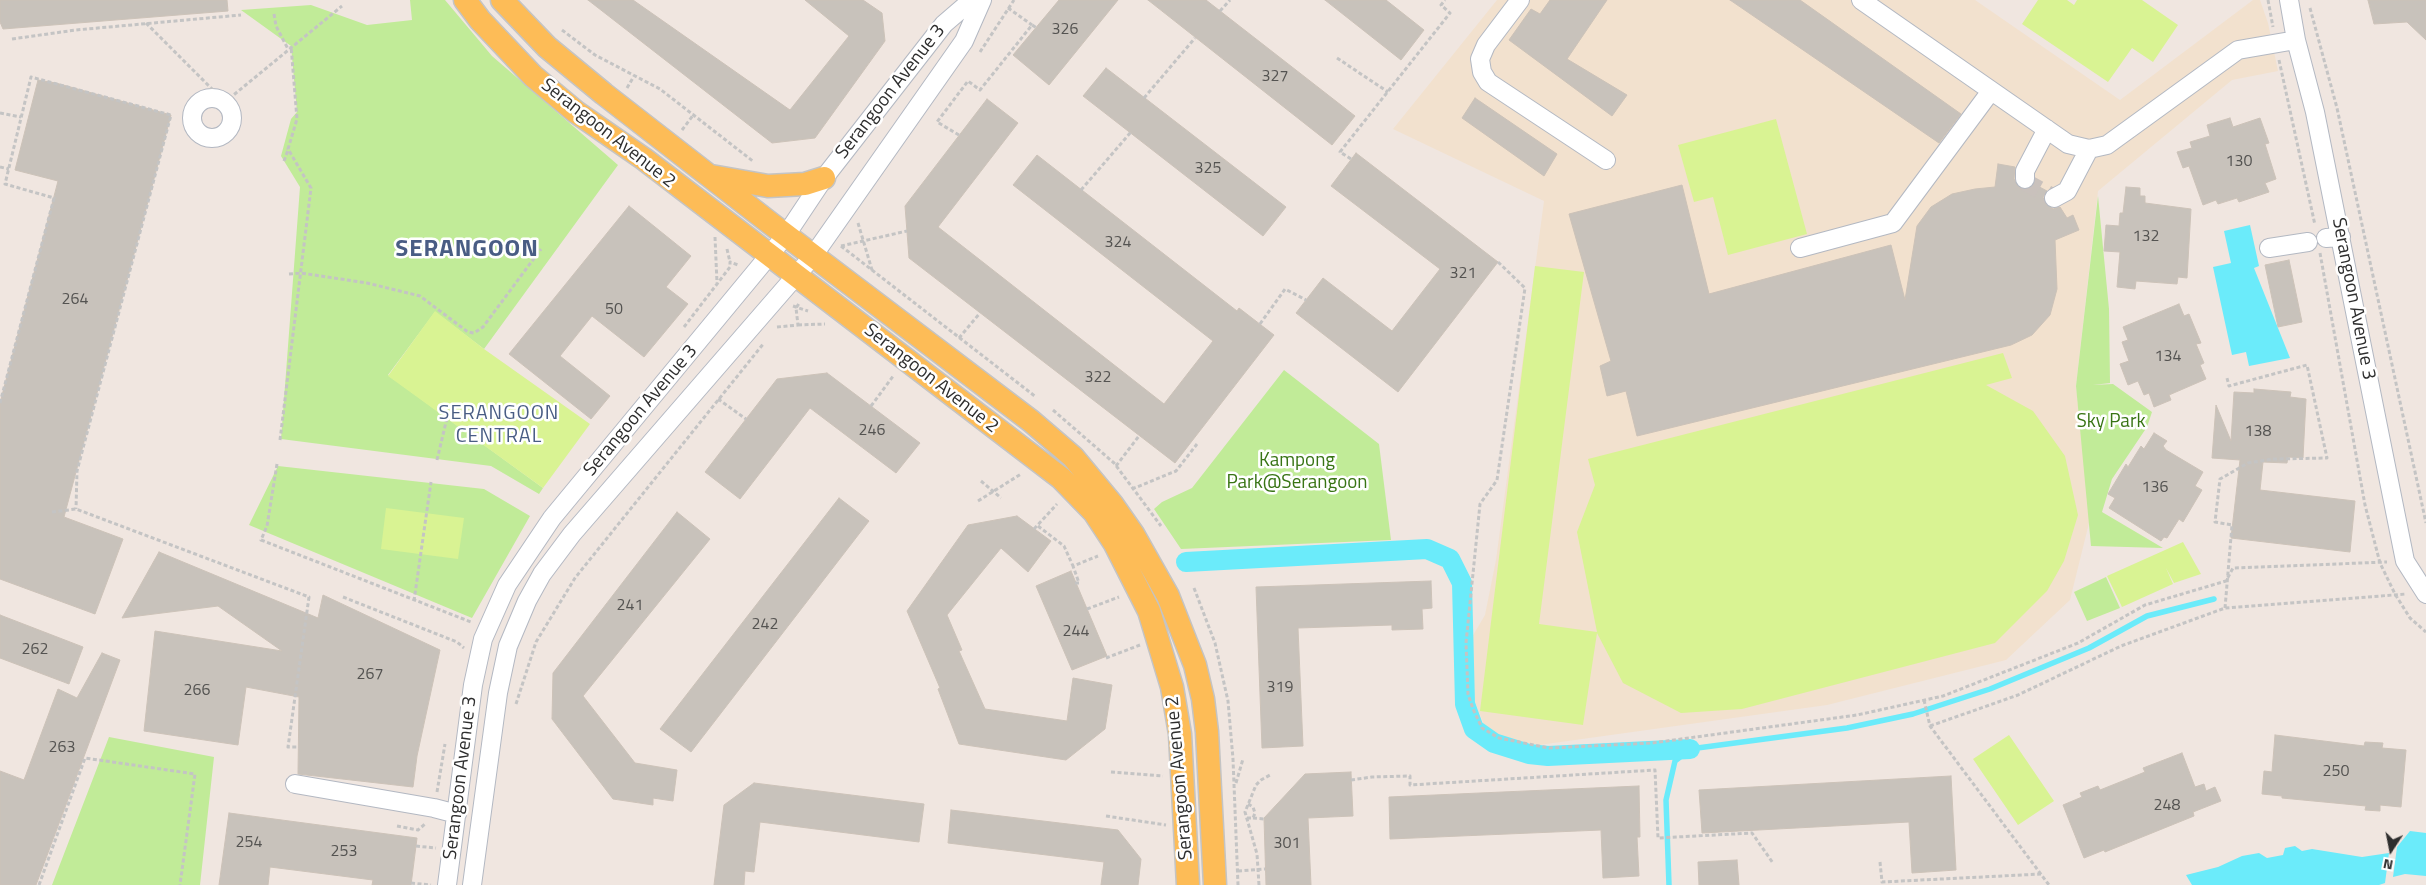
<!DOCTYPE html>
<html>
<head>
<meta charset="utf-8">
<style>
  body { margin:0 }
  #map { position:relative; width:2426px; height:885px; overflow:hidden; background:#f0e6e0; font-family:"Titillium Web",sans-serif }
  canvas { display:block }
  .north { position:absolute; left:2366px; top:825px; width:50px; height:50px; -webkit-text-stroke:4px #fff; paint-order:stroke; rotate:191deg; font-size:14px; font-weight:700; line-height:20px; text-align:center; color:#2e2e2e }
  .north::after { content:''; display:block; margin:auto; width:18px; height:22px; background:#2e2e2e; clip-path:polygon(50% 0,100% 100%,50% 72%,0 100%) }
</style>
</head>
<body>
<div id="map">
<canvas width="2426" height="885"></canvas>
<div class="north">N</div>
</div>
<script>
const ctx = document.querySelector('canvas').getContext('2d');
ctx.lineJoin = 'round';
function paint(path, color) { ctx.fillStyle = color; ctx.fill(path, 'evenodd'); }
const poly = rows => new Path2D(rows.map(r => 'M' + r).join(''));
function stroke(path, color, width, dash) { ctx.strokeStyle = color; ctx.lineWidth = width; ctx.lineCap = dash ? 'butt' : 'round'; ctx.setLineDash(dash || []); ctx.stroke(path); }
function drawText(font, color, halo, rows, align = 'center') {
  ctx.font = font + ' "Titillium Web",sans-serif'; ctx.lineWidth = 5; ctx.setLineDash([]); ctx.textBaseline = 'middle'; ctx.strokeStyle = halo; ctx.fillStyle = color; for (const [text, x, y, turn = 0] of rows) {
    ctx.save(); ctx.translate(x, y); ctx.rotate((+turn || 0) * Math.PI / 180); ctx.textAlign = isNaN(turn) ? turn : align; if (halo) ctx.strokeText(text, 0, 0); ctx.fillText(text, 0, 0); ctx.restore();
  }
}
paint(poly([
  [1497,0,1975,0,2120,100,2253,0,2260,0,2268,23,2278,71,2232,80,2098,191,2076,386,2090,519,2070,600,2006,660,1827,705,1539,745,1508,739,1495,734,1485,727,1471,692,1469,642,1485,615,1496,560,1544,201,1393,129]
]), '#f2e1ce');
paint(poly([
  [410,0,445,0,492,56,618,165,484,349,435,312,388,375,543,488,539,494,491,466,281,439,300,187,281,156,291,119,297,112,291,46,241,10,311,5,367,25,412,20],
  [2098,196,2109,309,2110,383,2093,385,2113,384,2152,412,2147,427,2112,479,2102,512,2163,548,2091,546,2076,386],
  [1284,370,1379,444,1391,540,1181,549,1154,509,1162,502,1192,488],
  [278,466,484,489,530,516,472,618,249,525],
  [2106,577,2120,608,2087,621,2074,592],
  [109,737,214,757,200,885,52,885]
]), '#c1eb98');
paint(poly([
  [2038,0,2067,0,2074,5,2077,0,2142,0,2178,25,2153,62,2132,48,2108,82,2022,24],
  [1776,119,1807,234,1728,255,1713,197,1694,202,1678,145],
  [1535,266,1584,272,1539,624,1597,632,1577,532,1595,485,1588,459,2003,353,2012,378,1986,385,2033,411,2065,456,2078,515,2064,561,2047,591,1995,643,1742,709,1681,713,1623,683,1597,633,1583,725,1480,711],
  [435,311,484,349,590,424,543,488,388,376],
  [386,508,464,518,458,559,381,549],
  [2183,542,2201,574,2174,583,2166,568,2173,584,2122,607,2107,576],
  [2009,735,2054,801,2018,825,1973,759]
]), '#d9f393');
paint(poly([
  [2250,225,2259,266,2254,268,2290,358,2249,366,2246,352,2232,355,2213,267,2231,263,2224,231],
  [2410,831,2426,833,2426,876,2405,874,2393,877,2397,847],
  [2295,846,2302,851,2312,849,2362,857,2389,853,2385,883,2379,885,2192,885,2186,875,2218,867,2242,856,2259,853,2267,858,2283,855,2285,848]
]), '#6bebfa');
stroke(poly([
  [1669,885,1666,800,1675,761,1690,749,1847,728,1913,714,1990,689,2089,648,2147,616,2214,599]
]), '#6bebfa', 5.5);
stroke(poly([
  [1186,562,1427,549,1450,559,1462,583,1465,704,1474,729,1494,743,1529,754,1548,756,1690,749]
]), '#6bebfa', 20);
const building = poly([
  [0,0,227,0,228,11,3,29,0,22,0,0],
  [588,0,633,0,790,110,849,36,805,0,863,0,882,13,885,41,815,138,772,143,588,0],
  [1059,0,1118,0,1049,85,1013,55,1059,0],
  [1148,0,1206,0,1355,116,1332,145,1148,0],
  [1325,0,1386,0,1424,30,1401,60,1325,0],
  [1550,0,1607,0,1567,59,1627,95,1612,116,1509,40,1531,9,1540,14,1550,0],
  [1730,0,1800,0,1961,114,1939,143,1730,0],
  [2368,0,2426,0,2426,40,2407,22,2374,24,2368,0],
  [1106,68,1286,207,1263,236,1083,96,1106,68],
  [38,80,56,83,171,115,64,517,123,539,95,614,0,579,0,403,58,181,15,170,38,80],
  [1475,98,1557,154,1544,176,1462,118,1475,98],
  [987,99,1018,123,938,227,1164,404,1213,341,1013,185,1037,155,1237,311,1239,308,1274,335,1175,463,909,258,905,206,987,99],
  [2230,118,2233,127,2260,118,2269,143,2265,144,2276,179,2265,183,2269,192,2239,202,2237,198,2218,204,2216,200,2203,205,2189,166,2183,168,2177,152,2192,148,2190,142,2210,136,2207,125,2230,118],
  [1356,153,1498,262,1398,392,1296,313,1323,278,1392,331,1440,269,1331,186,1356,153],
  [1998,164,2015,167,2014,179,2020,188,2030,188,2034,184,2047,191,2043,197,2045,203,2053,209,2060,207,2067,218,2073,215,2079,230,2055,240,2057,289,2050,315,2032,335,2011,345,1637,436,1626,391,1607,396,1600,366,1611,361,1569,214,1682,185,1709,294,1891,245,1905,300,1917,226,1931,207,1952,194,1975,189,1995,187,1998,164],
  [2126,187,2140,188,2140,196,2145,196,2145,203,2191,209,2187,278,2178,277,2177,284,2136,281,2135,289,2117,287,2120,252,2104,251,2106,225,2119,226,2120,213,2123,213,2126,187],
  [629,206,691,256,666,287,688,304,644,357,592,316,560,356,610,396,591,419,509,354,629,206],
  [2289,260,2302,322,2278,327,2265,265,2289,260],
  [2179,304,2184,316,2189,314,2201,343,2196,344,2204,363,2200,365,2206,379,2169,395,2171,400,2154,407,2149,393,2144,395,2138,381,2128,385,2120,364,2129,361,2122,342,2128,340,2123,327,2179,304],
  [827,373,920,443,896,473,810,408,740,499,705,472,777,379,827,373],
  [2254,389,2291,392,2290,397,2306,399,2303,458,2288,457,2287,463,2263,462,2260,490,2355,501,2350,552,2231,538,2240,460,2212,458,2216,405,2231,441,2234,392,2254,393,2254,389],
  [2154,433,2167,441,2163,446,2166,450,2203,472,2195,486,2202,490,2183,522,2179,519,2167,538,2164,537,2161,541,2109,508,2115,498,2108,494,2126,464,2128,467,2141,446,2144,449,2154,433],
  [839,498,869,521,691,752,660,729,839,498],
  [677,512,710,539,583,696,635,763,677,770,673,801,653,798,653,805,613,799,552,719,553,673,677,512],
  [1017,516,1051,541,1028,572,1001,548,947,615,962,650,959,651,985,709,1067,721,1073,678,1112,685,1105,729,1066,760,959,744,938,689,940,688,907,611,968,525,1017,516],
  [159,552,318,618,323,595,440,650,417,756,413,787,298,774,299,697,246,687,238,745,144,731,155,631,282,651,218,606,122,618,159,552],
  [1071,571,1107,656,1072,670,1036,586,1071,571],
  [1431,581,1432,608,1422,609,1423,629,1392,630,1392,625,1298,628,1303,746,1262,748,1256,587,1431,581],
  [0,615,83,647,69,684,0,658,0,615],
  [102,653,120,660,36,885,0,885,0,771,24,780,58,689,77,698,102,653],
  [2275,735,2364,746,2365,742,2383,743,2382,748,2406,750,2401,807,2380,805,2380,811,2365,810,2366,806,2282,798,2282,796,2262,794,2264,771,2272,772,2275,735],
  [2182,753,2195,787,2204,784,2206,791,2215,787,2221,801,2193,812,2194,816,2105,852,2104,850,2084,858,2063,805,2082,797,2080,793,2098,786,2100,790,2145,772,2143,768,2182,753],
  [1351,772,1353,816,1308,818,1311,885,1266,885,1264,818,1305,774,1351,772],
  [1951,776,1956,870,1912,873,1909,822,1702,833,1699,790,1951,776],
  [754,783,924,804,919,842,760,822,754,872,745,871,744,885,714,885,724,805,754,783],
  [1639,786,1640,837,1637,837,1639,876,1603,878,1601,830,1390,839,1389,797,1639,786],
  [951,810,1118,830,1141,859,1138,885,1101,885,1104,862,948,843,951,810],
  [229,813,417,838,411,885,372,885,373,880,270,867,268,885,219,885,229,813],
  [1737,860,1739,885,1699,885,1698,862,1737,860]
]);
paint(building, '#c8c2bb');
stroke(building, '#ccc2b8', 1);
stroke(poly([
  [2025,179,2027,183,2054,198]
]), '#c9c1bc', 18, [18, 9]);
const minor = poly([
  [1520,0,1486,45,1480,59,1482,72,1488,82,1606,160],
  [1861,0,2068,144,2089,149,2107,145,2238,50,2296,40],
  [2289,0,2296,40,2315,112,2405,561,2426,594],
  '192 118a20 20 0 1 1 40 0a20 20 0 1 1-40 0Z',
  [2025,179,2025,171,2047,129],
  [2054,198,2067,191,2089,149],
  [2326,238,2341,237],
  [1800,248,1893,223,1991,91],
  [2269,248,2308,242],
  [295,784,434,808,457,814],
  [447,885,473,685,483,639,507,585,552,518,786,235,824,178,944,24,972,0],
  [472,885,498,693,508,646,527,601,542,574,572,534,813,256,964,41,982,0]
]);
const major = poly([
  [465,0,480,20,533,76,576,112,644,159,1061,478,1094,512,1115,544,1149,611,1172,687,1180,734,1188,885],
  [502,0,547,47,604,94,770,223,1031,421,1073,457,1112,504,1133,534,1168,596,1195,665,1203,699,1207,732,1215,885],
  [711,176,768,186,805,184,824,178]
]);
stroke(minor, '#b3b8c2', 20);
stroke(major, '#c4c4c4', 25);
stroke(poly([
  [2268,0,2273,27],
  [1008,8,1032,25],
  [2310,8,2337,108,2426,523],
  [1220,11,1230,0],
  [274,14,276,26,288,49],
  [146,23,225,102,342,6],
  [562,30,595,55,660,89,754,162],
  [12,39,76,30,241,15],
  [980,52,1014,0],
  [1337,58,1388,92],
  [2279,60,2315,225],
  [627,88,634,76],
  [1144,98,1195,38],
  [0,113,21,117],
  [682,130,694,114],
  [959,135,937,122,968,81,980,90,1032,25,1037,28],
  [1351,159,1340,152,1450,13,1441,5,1445,0],
  [284,161,288,150],
  [0,167,9,169],
  [1081,190,1131,132],
  [858,223,872,270],
  [715,237,717,283],
  [841,246,1036,397],
  [841,246,907,231],
  [727,249,730,262],
  [2320,253,2365,505,2380,563,2395,594,2410,618,2426,632],
  [1498,262,1525,288,1497,480,1480,504,1466,643,1468,694,1473,709,1482,728,1499,738,1549,748,1652,743,1857,715,1943,696,2078,643,2145,605,2226,581,2233,568,2387,562],
  [289,274,301,273,367,283,420,296,468,332,474,333,483,327,541,249],
  [793,306,808,311],
  [1260,324,1285,289,1306,300],
  [798,325,825,324],
  [684,327,730,267,730,262,738,265],
  [777,327,798,325,796,308,800,302],
  [959,338,980,313],
  [718,399,746,419],
  [0,403,54,198,5,184,31,77,171,115,77,471,76,509],
  [871,406,894,375],
  [1053,410,1114,463,1161,526],
  [280,440,311,188,288,149,297,119,291,46],
  [437,460,447,418],
  [277,464,267,526,261,540,471,622],
  [1116,466,1139,436],
  [981,481,1001,498],
  [1132,489,1176,471,1197,444],
  [978,501,1021,474],
  [52,512,76,509,309,597,288,747,299,747],
  [1038,526,1064,546,1073,566],
  [1034,529,1057,504],
  [1075,583,1079,583,1073,566,1098,556],
  [1194,588,1215,643,1228,701,1233,759,1238,885],
  [343,597,457,642,464,648],
  [414,601,431,482],
  [2225,608,2232,525,2215,522,2220,479,2248,463,2273,459,2327,458,2307,365,2229,386,2227,378],
  [1087,609,1119,597],
  [1106,658,1140,645],
  [1924,700,1930,726,2049,885],
  [516,704,536,642,575,578,764,343],
  [1930,726,2018,695,2121,646,2225,608,2406,594],
  [1111,772,1163,776],
  [1351,780,1372,777,1410,776,1410,785,1655,770,1658,838,1752,833,1773,863],
  [1236,783,1243,759],
  [437,792,445,744],
  [1106,816,1166,825],
  [1247,818,1253,818,1255,813,1253,807,1248,804],
  [1253,818,1264,819],
  [397,826,418,830,425,824],
  [416,846,436,848],
  [1880,862,1882,882,2041,874],
  [1238,871,1265,869],
  [411,883,431,885],
  [39,885,85,758,195,774,180,885],
  [1259,885,1257,854,1245,812,1256,785,1261,780,1270,775]
]), '#c4c4c4', 3, [4, 2.5]);
stroke(minor, '#fff', 18);
stroke(major, '#fdbc57', 22);
drawText('16px', '#545351', null, [
  ["326",1065,30],
  ["327",1275,77],
  ["130",2239,162],
  ["325",1208,169],
  ["132",2146,237],
  ["324",1118,243],
  ["321",1463,274],
  ["264",75,300],
  ["50",614,310],
  ["134",2168,357],
  ["322",1098,378],
  ["246",872,431],
  ["138",2258,432],
  ["136",2155,488],
  ["241",630,606],
  ["242",765,625],
  ["244",1076,632],
  ["262",35,650],
  ["267",370,675],
  ["319",1280,688],
  ["266",197,691],
  ["263",62,748],
  ["250",2336,772],
  ["248",2167,806],
  ["254",249,843],
  ["301",1287,844],
  ["253",344,852]
]);
drawText('19px', '#2e2e2e', '#fff', [
  ["Serangoon Avenue 3",891,92,-52],
  ["Serangoon Avenue 2",608,134,38],
  ["Serangoon Avenue 3",2353,299,79],
  ["Serangoon Avenue 2",931,379,38],
  ["Serangoon Avenue 3",641,411,-50],
  ["Serangoon Avenue 3",461,778,-83],
  ["Serangoon Avenue 2",1180,778,-95]
]);
drawText('19px', '#387414', '#fff', [
  ["Sky Park",2111,422],
  ["Kampong",1297,461],
  ["Park@Serangoon",1297,483]
]);
ctx.letterSpacing = '1px';
drawText('20px', '#495d84', '#fff', [
  ["SERANGOON",499,414],
  ["CENTRAL",499,437]
]);
ctx.letterSpacing = '0px';
ctx.letterSpacing = '1px';
drawText('bold 24px', '#495d84', '#fff', [
  ["SERANGOON",467,250]
]);
ctx.letterSpacing = '0px';
</script>
</body>
</html>
